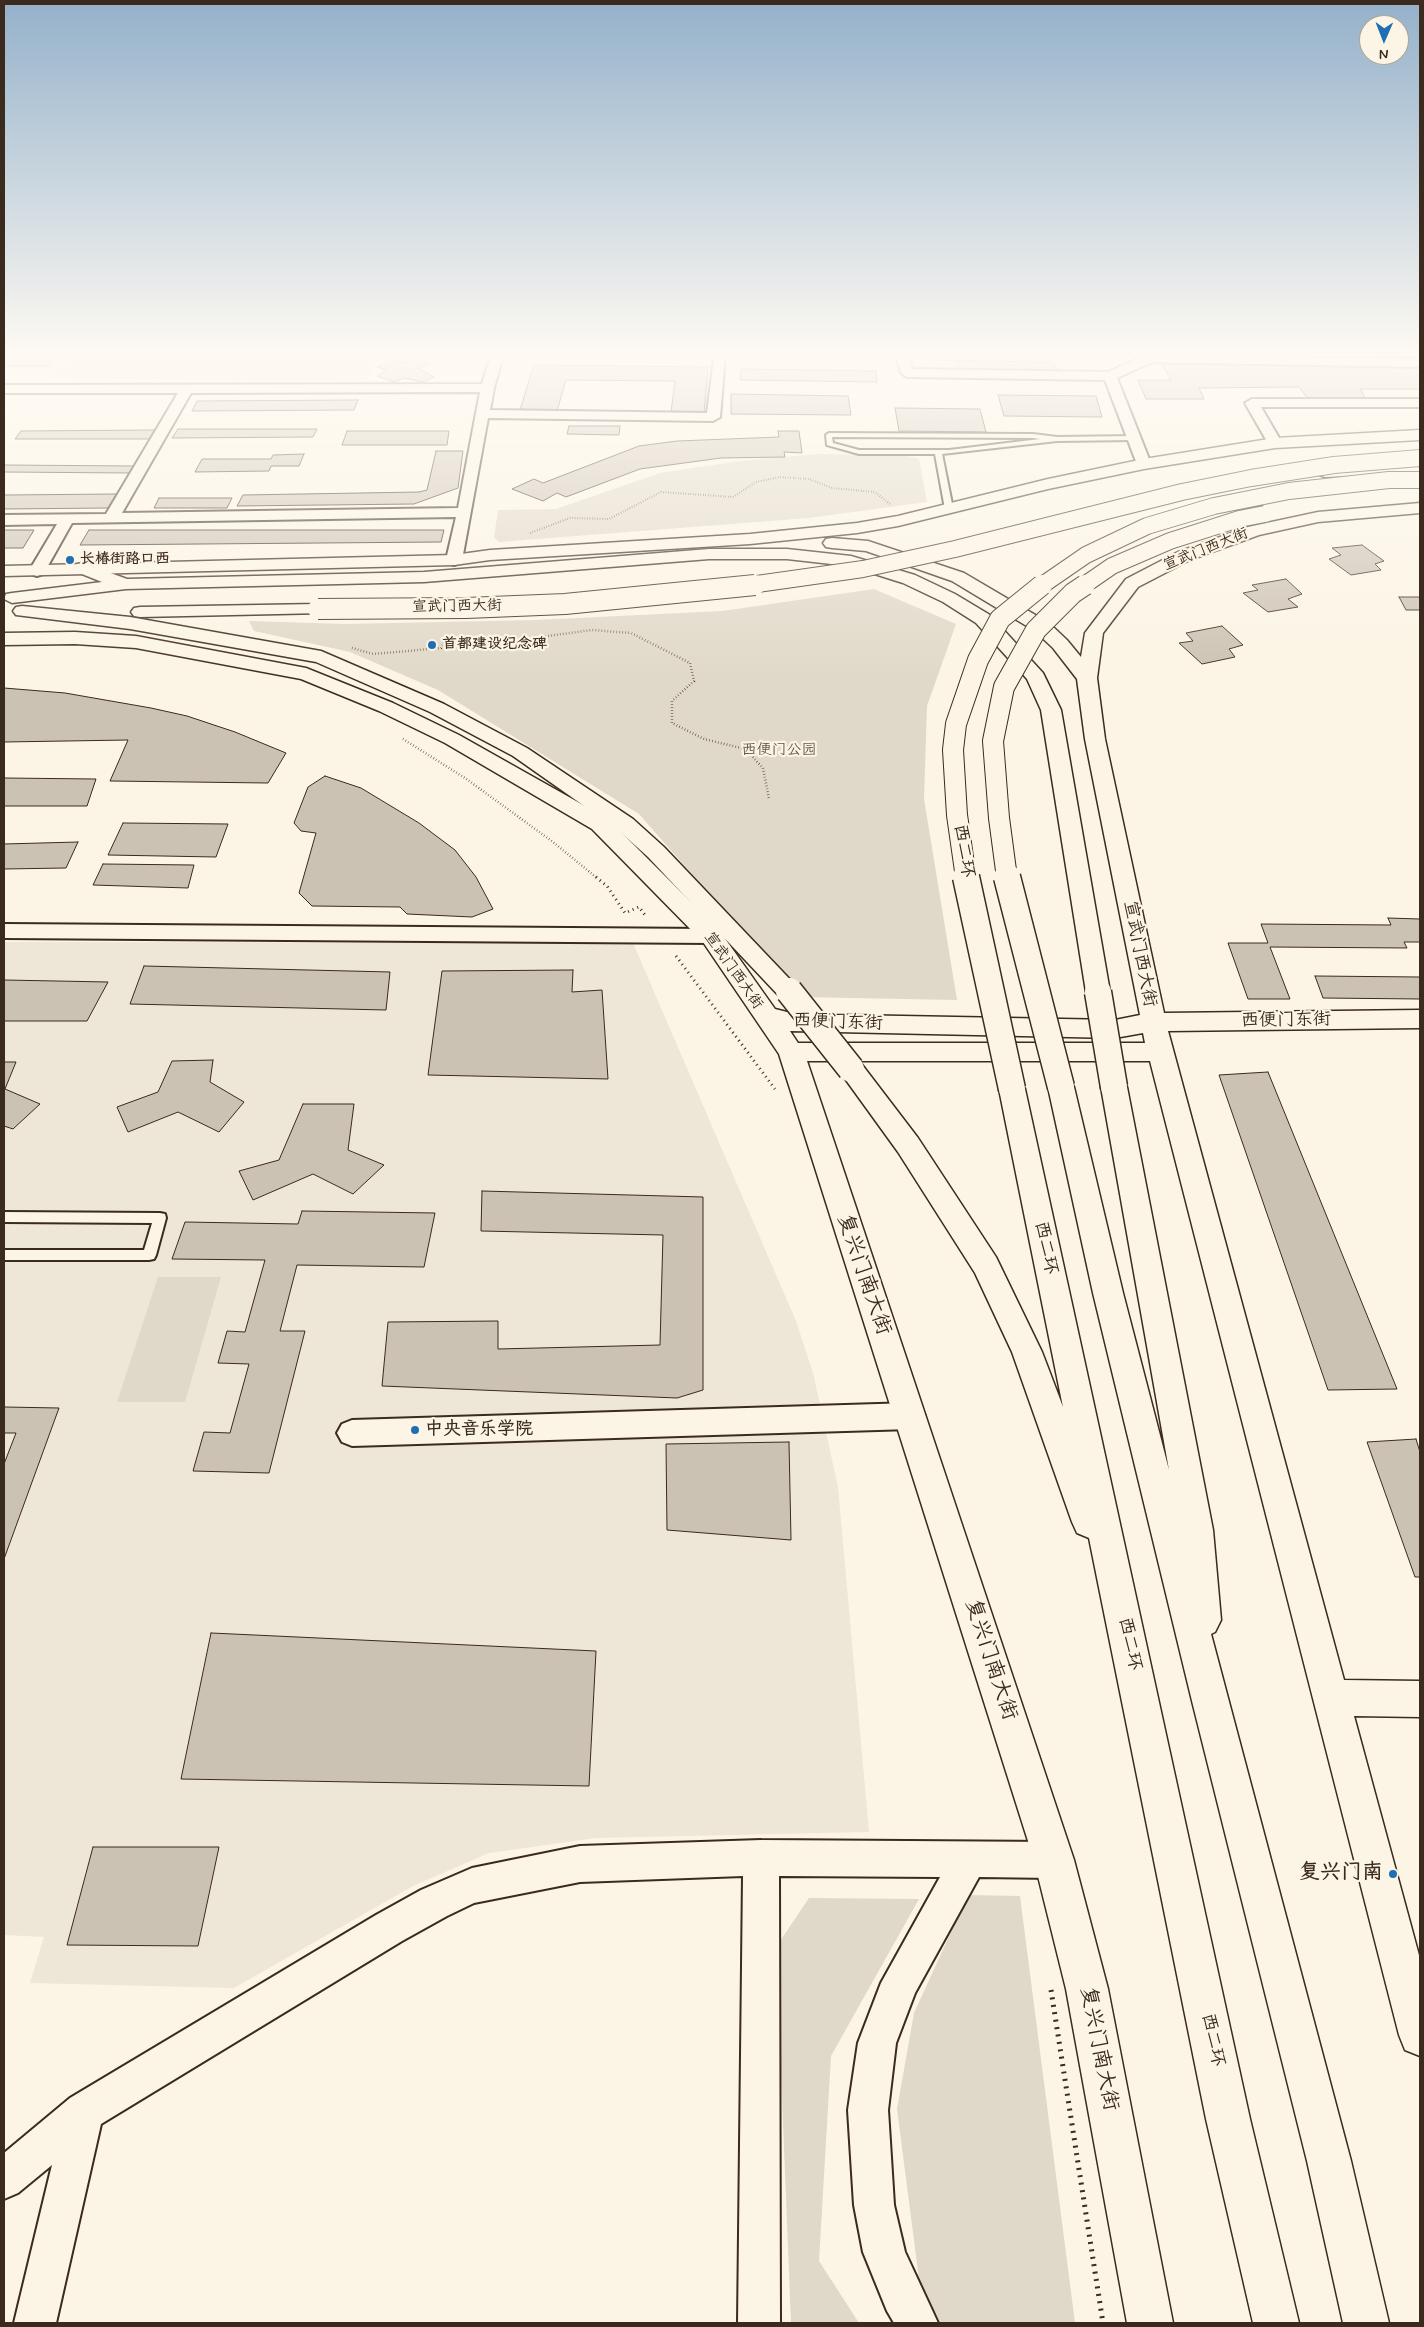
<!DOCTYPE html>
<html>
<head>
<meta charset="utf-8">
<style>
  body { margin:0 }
  #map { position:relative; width:1424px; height:2327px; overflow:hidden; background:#fcf5e5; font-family:Mynerve,sans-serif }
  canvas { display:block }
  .frame { position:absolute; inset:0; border:5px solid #3b2a1e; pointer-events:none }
  .north { position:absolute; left:1359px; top:15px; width:50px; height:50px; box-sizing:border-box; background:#fcf5e5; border:1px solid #afa495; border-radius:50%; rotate:181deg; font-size:14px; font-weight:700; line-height:20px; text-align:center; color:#3b2a1e }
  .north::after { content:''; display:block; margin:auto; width:18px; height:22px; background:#1f6fb2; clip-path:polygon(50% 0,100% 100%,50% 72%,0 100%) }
</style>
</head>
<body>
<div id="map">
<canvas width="1424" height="2327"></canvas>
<div class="frame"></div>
<div class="north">N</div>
</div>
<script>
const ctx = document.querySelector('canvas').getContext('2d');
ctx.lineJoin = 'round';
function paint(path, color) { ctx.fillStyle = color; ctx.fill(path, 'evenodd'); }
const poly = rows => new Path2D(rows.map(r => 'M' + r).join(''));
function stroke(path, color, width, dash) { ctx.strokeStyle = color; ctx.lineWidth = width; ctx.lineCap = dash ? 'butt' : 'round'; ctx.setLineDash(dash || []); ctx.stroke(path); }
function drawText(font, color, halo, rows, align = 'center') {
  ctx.font = font + ' Mynerve,"LXGW WenKai TC",sans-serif'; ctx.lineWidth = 4.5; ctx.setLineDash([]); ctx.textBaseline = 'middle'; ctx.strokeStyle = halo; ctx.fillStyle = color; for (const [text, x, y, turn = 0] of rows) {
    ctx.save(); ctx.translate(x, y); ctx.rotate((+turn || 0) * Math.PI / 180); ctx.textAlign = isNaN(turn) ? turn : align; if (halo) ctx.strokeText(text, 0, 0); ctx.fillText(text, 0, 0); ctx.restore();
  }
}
paint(poly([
  [69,356,376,356,367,380,51,378],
  [4,942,633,943,796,1321,813,1373,838,1487,869,1832,596,1838,489,1853,413,1886,234,1988,30,1983,44,1937,4,1935]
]), '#eee6d6');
paint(poly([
  [817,454,903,455,919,459,927,502,809,518,499,542,494,537,498,510,556,509,660,473,740,461],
  [874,589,956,624,927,706,924,799,957,1000,800,997,639,814,438,690,350,652,254,631,249,621,345,624,535,620,722,611],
  [158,1277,221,1277,185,1402,117,1402],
  [968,1895,1020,1896,1075,2323,941,2323,920,2287,897,2109,914,2013],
  [809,1898,919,1899,831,2056,819,2261,859,2323,791,2323,776,1947]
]), '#e0d8c8');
const building = poly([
  [932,356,977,356,978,361,932,360,932,356],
  [4,357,56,357,50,366,4,366,4,357],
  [414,358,430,363,418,368,434,377,423,382,404,378,394,382,377,376,387,370,377,367,394,360,403,363,414,358],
  [957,361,1054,362,1058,372,959,371,957,361],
  [1162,364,1420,368,1420,389,1360,389,1367,400,1309,400,1299,387,1199,388,1204,399,1146,399,1138,380,1171,380,1162,364],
  [534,365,708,367,704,413,671,412,675,381,566,380,557,411,520,410,534,365],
  [741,369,876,371,877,382,740,380,741,369],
  [731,394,848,396,851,415,731,414,731,394],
  [998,395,1096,396,1102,417,1004,416,998,395],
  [358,400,354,410,192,411,197,401,358,400],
  [895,408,980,409,986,432,899,431,895,408],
  [569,426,620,426,619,435,567,434,569,426],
  [178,429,317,429,313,437,172,438,178,429],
  [156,430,150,439,15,439,21,431,156,430],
  [347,431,449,431,447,445,342,445,347,431],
  [778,431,799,431,802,453,784,452,785,457,721,458,640,469,566,497,557,493,543,501,512,489,534,479,543,483,639,446,677,441,779,437,778,431],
  [436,451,463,451,458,488,414,504,237,506,243,495,419,492,427,490,436,451],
  [304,454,299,466,271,466,269,471,195,472,202,459,271,459,273,455,304,454],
  [4,465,135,466,130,473,4,472,4,465],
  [117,494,108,508,4,509,4,495,117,494],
  [159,498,232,498,227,508,154,508,159,498],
  [4,530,34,530,23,548,4,548,4,530],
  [89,530,444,530,441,542,80,545,89,530],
  [1362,545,1384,561,1375,564,1381,570,1351,575,1329,559,1341,555,1332,548,1362,545],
  [1286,579,1302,594,1288,599,1298,607,1268,612,1243,593,1258,590,1252,585,1286,579],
  [1399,597,1420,597,1420,610,1406,610,1399,597],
  [1222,626,1243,645,1229,649,1235,657,1202,664,1179,643,1193,641,1186,633,1222,626],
  [4,688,65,693,151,708,187,716,235,732,286,753,268,783,110,781,128,740,4,742,4,688],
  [325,776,361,788,419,823,455,850,476,877,493,909,472,917,407,914,400,907,312,906,299,893,316,833,301,831,294,823,308,787,325,776],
  [4,778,96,779,87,806,4,806,4,778],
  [123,823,228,824,216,857,108,855,123,823],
  [78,842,66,868,4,869,4,844,78,842],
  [103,864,194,865,188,888,93,885,103,864],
  [1388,918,1420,919,1420,942,1404,942,1407,948,1270,947,1290,999,1248,999,1228,943,1268,943,1261,924,1391,925,1388,918],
  [144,966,390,972,386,1010,130,1004,144,966],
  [573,970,572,992,602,990,608,1079,428,1075,442,971,573,970],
  [1315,976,1420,977,1420,999,1323,998,1315,976],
  [4,980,108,982,87,1021,4,1021,4,980],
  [213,1060,210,1082,244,1102,219,1132,178,1112,128,1132,117,1107,158,1092,172,1061,213,1060],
  [4,1062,16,1062,5,1089,40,1104,13,1129,4,1126,4,1062],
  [1268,1072,1397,1389,1328,1390,1219,1075,1268,1072],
  [303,1104,354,1104,348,1150,384,1165,353,1194,313,1174,253,1200,239,1171,279,1160,303,1104],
  [482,1191,703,1197,703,1390,677,1398,382,1386,388,1322,498,1321,498,1349,660,1345,663,1235,481,1231,482,1191],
  [302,1211,435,1213,424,1267,297,1265,280,1331,305,1331,269,1473,193,1471,204,1432,230,1433,249,1364,218,1363,227,1331,245,1332,265,1260,172,1259,185,1222,298,1224,302,1211],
  [4,1407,59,1408,4,1559,4,1464,16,1433,4,1433,4,1407],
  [1416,1439,1420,1452,1420,1577,1415,1577,1367,1442,1416,1439],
  [789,1442,791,1540,667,1530,666,1444,789,1442],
  [211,1633,596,1651,589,1786,181,1779,211,1633],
  [93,1847,219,1847,198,1946,67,1945,93,1847]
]);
paint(building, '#ccc2b3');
stroke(building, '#3b2a1e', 1);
const lane = poly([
  [829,433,1033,434,1057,437,1134,436,1137,438,1134,440,1057,441,942,454,953,509,949,511,945,509,935,454,859,454,827,445,826,435,829,433],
  [832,437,1033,438,1040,439,949,450,859,450,833,443,832,437],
  [4,1212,160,1213,165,1214,166,1218,156,1255,154,1259,149,1260,4,1260,4,1250,144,1250,152,1223,4,1222,4,1212]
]);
const street = poly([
  [491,356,503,356,494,388,490,410,707,413,714,358,715,356,725,356,720,417,713,421,488,418,462,560,460,563,454,565,448,563,446,560,456,517,72,523,45,571,43,574,37,576,31,574,29,571,57,524,4,525,4,515,106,514,178,393,4,393,4,385,482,384,491,356],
  [480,392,458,508,122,513,191,393,480,392],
  [896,356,908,356,912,369,1108,372,1144,356,1420,359,1420,367,1152,362,1117,378,1151,464,1144,468,1137,464,1105,380,907,377,901,373,896,356],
  [1252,399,1420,399,1420,407,1261,407,1282,443,1275,447,1268,443,1245,403,1252,399],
  [4,924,711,929,719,931,722,936,719,941,711,943,4,938,4,924],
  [911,1403,921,1407,925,1416,921,1425,911,1429,352,1446,342,1442,337,1433,342,1424,352,1420,911,1403],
  [761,1840,1054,1842,1067,1847,1072,1860,1067,1873,1054,1878,979,1877,915,1993,896,2043,888,2110,894,2205,905,2252,938,2323,894,2323,887,2311,863,2252,854,2205,848,2110,858,2043,881,1983,940,1877,779,1876,780,2323,738,2323,743,1876,580,1882,474,1903,447,1916,402,1941,101,2124,56,2323,14,2323,52,2165,18,2193,4,2199,4,2153,70,2098,376,1915,421,1890,472,1868,580,1846,761,1840]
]);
const secondary = poly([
  [1420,430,1420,440,1275,448,1144,469,1048,489,898,526,857,533,750,544,490,560,454,565,4,576,4,566,454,555,490,550,750,534,857,523,898,516,1048,479,1144,459,1275,438,1420,430],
  [1420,503,1420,513,1318,522,1259,535,1190,560,1138,587,1103,633,1097,678,1105,739,1164,1013,1420,1010,1420,1028,1168,1031,1344,1680,1420,1681,1420,1717,1354,1716,1420,1959,1420,2056,1405,2050,1399,2035,1150,1061,807,1061,1074,1860,1108,1989,1173,2323,1127,2323,1066,1989,1034,1860,779,1054,703,942,592,829,445,743,379,711,301,679,136,648,75,644,4,645,4,633,75,632,136,636,306,668,393,703,459,735,608,819,719,930,775,1009,795,1014,1115,1020,1140,1015,1085,739,1077,679,1053,648,1035,631,952,581,866,551,832,548,826,547,823,543,826,539,832,538,868,541,964,573,1049,623,1067,640,1081,657,1085,633,1126,579,1178,552,1248,527,1318,512,1420,503],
  [790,1031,1115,1038,1143,1033,1145,1043,798,1043,790,1031]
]);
const highway = poly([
  [1420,463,1420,473,1325,477,1319,475,1317,472,1319,469,1325,467,1420,463],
  [709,549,787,549,851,556,915,575,955,594,990,615,1043,673,1061,710,1110,992,1107,998,1098,1001,1089,998,1086,992,1041,710,1027,679,976,623,943,602,903,583,849,566,787,559,709,559,424,582,126,589,12,603,4,599,6,594,12,593,102,582,77,572,74,568,77,564,83,563,127,579,424,572,709,549],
  [318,604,324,605,327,609,324,613,140,617,134,616,131,612,134,608,140,607,318,604],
  [22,606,130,617,321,651,444,704,527,748,633,819,664,847,801,991,798,997,789,1000,780,997,648,857,617,829,513,756,430,712,316,662,130,629,16,615,13,611,16,607,22,606],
  [851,1060,860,1062,918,1138,996,1257,1042,1352,1063,1407,999,1089,1003,1082,1012,1079,1021,1082,1025,1089,1250,2119,1299,2323,1253,2323,1206,2119,1089,1538,1077,1533,1072,1522,1012,1352,975,1273,898,1152,838,1069,842,1062,851,1060],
  [1061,1077,1070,1080,1074,1087,1123,1293,1169,1470,1101,1087,1105,1080,1114,1077,1123,1080,1127,1087,1213,1530,1221,1620,1215,1632,1211,1634,1351,2161,1389,2323,1343,2323,1307,2161,1192,1701,1093,1293,1048,1087,1052,1080,1061,1077]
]);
stroke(lane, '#3b2a1e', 4);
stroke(street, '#3b2a1e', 4);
stroke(secondary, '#3b2a1e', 3);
stroke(highway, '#3b2a1e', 3);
stroke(poly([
  [530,533,570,518,609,519,661,492,733,497,756,482,780,477,809,479,832,488,875,492,890,504]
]), '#3b2a1e', 2, [0.5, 2]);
stroke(poly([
  [352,648,373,654,441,648,445,639,469,638,513,649,540,637,592,630,631,633,690,663,694,681,672,701,672,723,704,739,745,749,763,768,769,799],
  [403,739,465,778,553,842,597,878]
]), '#3b2a1e', 2.5, [0.5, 2.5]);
stroke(poly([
  [596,877,607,886,625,913,639,907,645,915],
  [676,956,775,1089]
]), '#3b2a1e', 3, [1, 4]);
stroke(poly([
  [1051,1990,1103,2323]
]), '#3b2a1e', 5, [2, 5.5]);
paint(lane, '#fcf5e5');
paint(street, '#fcf5e5');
paint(secondary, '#fcf5e5');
paint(highway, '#fcf5e5');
const highwayBridgeFar2 = poly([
  [743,586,863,569,955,549,1182,492,1251,478,1334,465,1420,458],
  [1041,586,1086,555,1147,526,1214,506,1289,491,1389,480,1420,480],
  [1083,586,1112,566,1170,541,1239,519,1265,514]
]);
const highwayBridgeFar1 = poly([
  [318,609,466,608,565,604,755,585],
  [966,878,957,815,953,750,956,724,978,660,1000,619,1042,585],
  [1007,878,999,818,993,741,1004,687,1036,630,1073,593,1085,585]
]);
const highwayBridge = poly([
  [966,877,1012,1089],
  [1007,877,1061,1087],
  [789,991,851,1069],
  [1098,992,1114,1087]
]);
stroke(highwayBridgeFar2, '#3b2a1e', 18, []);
stroke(highwayBridgeFar1, '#3b2a1e', 22, []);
stroke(highwayBridge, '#3b2a1e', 29, []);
stroke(highwayBridgeFar2, '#fcf5e5', 16);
stroke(highwayBridgeFar1, '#fcf5e5', 20);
stroke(highwayBridge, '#fcf5e5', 26);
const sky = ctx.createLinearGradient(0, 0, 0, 682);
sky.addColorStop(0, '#94b1ca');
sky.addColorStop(0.52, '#fefaf3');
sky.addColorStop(1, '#fefaf300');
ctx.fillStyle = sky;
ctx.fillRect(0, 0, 1424, 682);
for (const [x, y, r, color] of [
  [70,560,5,"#1f6fb2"],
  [432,645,5,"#1f6fb2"],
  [415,1430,5,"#1f6fb2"],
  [1393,1874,5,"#1f6fb2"]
]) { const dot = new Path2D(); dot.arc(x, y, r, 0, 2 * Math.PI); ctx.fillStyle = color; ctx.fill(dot); stroke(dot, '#fcf5e5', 2); }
drawText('15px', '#3b2a1e', '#fcf5e5', [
  ["宣武门西大街",1206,550,-22],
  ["宣武门西大街",457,607,-1],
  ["宣武门西大街",733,971,55]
]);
drawText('bold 15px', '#3b2a1e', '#fcf5e5', [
  ["长椿街路口西",80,560],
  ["首都建设纪念碑",442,645]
], 'left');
drawText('15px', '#645648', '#fcf5e5', [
  ["西便门公园",779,751]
]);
drawText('18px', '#3b2a1e', '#fcf5e5', [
  ["西二环",963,851,81],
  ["宣武门西大街",1139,954,79],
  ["西便门东街",1286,1021,-1],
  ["西便门东街",838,1023,2],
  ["西二环",1045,1248,78],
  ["西二环",1129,1644,78],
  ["西二环",1212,2040,78]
]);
drawText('bold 18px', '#3b2a1e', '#fcf5e5', [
  ["中央音乐学院",425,1430]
], 'left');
drawText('21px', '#3b2a1e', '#fcf5e5', [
  ["复兴门南大街",863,1275,71],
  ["复兴门南大街",990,1660,72],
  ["复兴门南大街",1098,2049,79]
]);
drawText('bold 21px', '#3b2a1e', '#fcf5e5', [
  ["复兴门南",1383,1874]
], 'right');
</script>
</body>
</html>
